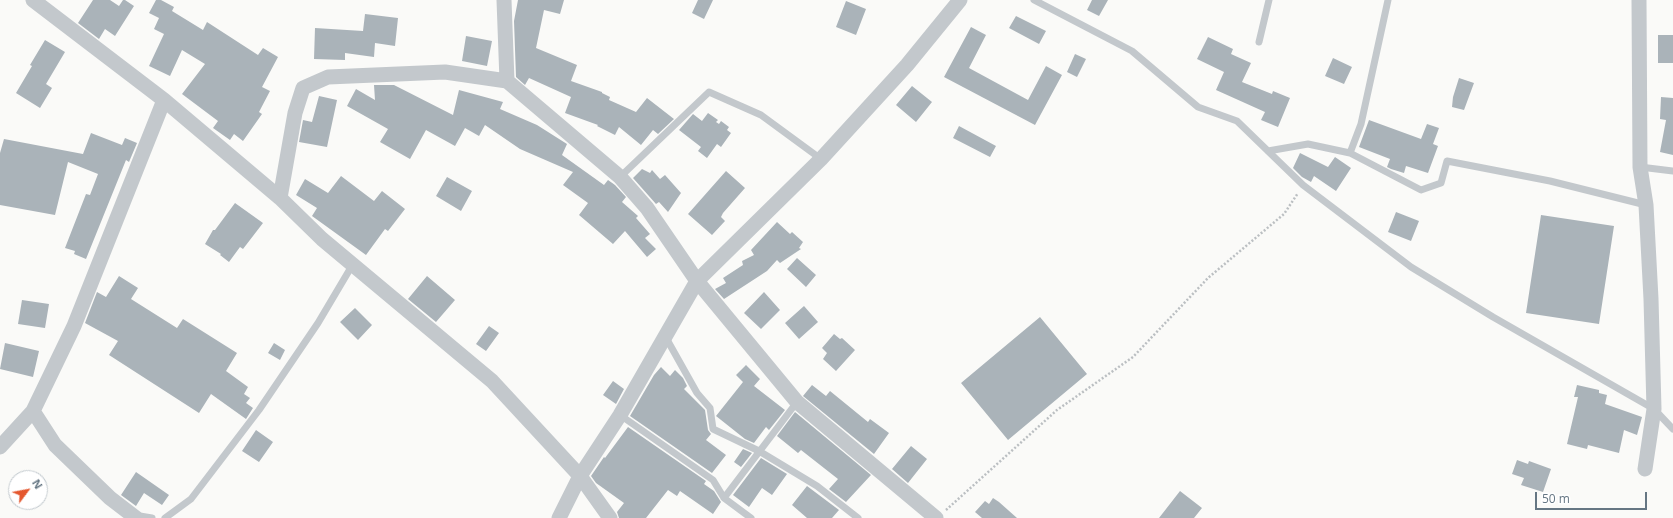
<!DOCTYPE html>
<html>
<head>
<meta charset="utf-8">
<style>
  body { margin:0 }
  #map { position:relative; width:1673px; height:518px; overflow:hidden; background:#fafaf8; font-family:"Open Sans",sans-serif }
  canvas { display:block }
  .north { position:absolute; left:8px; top:470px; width:40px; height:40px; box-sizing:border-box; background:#fff; border:1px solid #c1c8cd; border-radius:50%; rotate:58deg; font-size:11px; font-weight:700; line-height:16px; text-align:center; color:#657683 }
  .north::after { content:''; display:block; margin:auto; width:14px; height:18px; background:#e4572e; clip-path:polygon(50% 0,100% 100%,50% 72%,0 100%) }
  .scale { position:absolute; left:1535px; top:492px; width:112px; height:18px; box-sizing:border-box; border:2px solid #657683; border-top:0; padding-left:5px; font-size:12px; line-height:14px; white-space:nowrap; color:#657683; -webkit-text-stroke:3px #fff; paint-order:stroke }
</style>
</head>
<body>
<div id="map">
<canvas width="1673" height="518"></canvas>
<div class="north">N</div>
<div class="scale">50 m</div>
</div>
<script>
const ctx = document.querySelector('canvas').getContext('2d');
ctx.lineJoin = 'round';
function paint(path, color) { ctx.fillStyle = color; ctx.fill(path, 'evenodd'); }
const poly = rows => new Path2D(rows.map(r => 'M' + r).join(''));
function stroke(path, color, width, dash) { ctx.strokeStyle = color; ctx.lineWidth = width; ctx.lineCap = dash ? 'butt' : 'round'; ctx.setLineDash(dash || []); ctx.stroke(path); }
paint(poly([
  [93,0,110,0,119,6,123,0,125,0,134,6,115,36,105,29,99,39,78,23],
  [156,0,161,0,174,7,172,11,203,30,207,22,258,55,263,48,278,57,262,87,270,91,259,112,262,114,243,141,234,134,230,140,213,128,218,121,182,94,205,64,182,50,170,76,149,66,164,34,154,29,159,18,149,13],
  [518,0,564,0,560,14,544,10,536,48,577,65,571,81,602,92,602,93,610,97,609,100,636,112,647,98,674,119,658,134,653,130,641,145,619,127,615,135,597,126,598,125,565,113,571,97,529,78,525,85,516,77,514,21],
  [698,0,713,0,704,19,692,13],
  [1092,0,1108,0,1099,16,1087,10],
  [846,1,866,9,856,35,836,27],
  [365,14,398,18,395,46,375,43,374,57,345,53,345,60,314,59,315,28,363,31],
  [1016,16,1046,31,1039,44,1009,28],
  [971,27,986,35,969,68,1028,100,1046,66,1062,75,1035,125,944,77],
  [1658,35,1673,35,1673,63,1658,63],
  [466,36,492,41,487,66,462,61],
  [1208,37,1233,49,1231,54,1251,63,1242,82,1272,94,1273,91,1290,98,1278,127,1261,120,1265,112,1216,90,1224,72,1197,59],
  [45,40,65,52,46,84,52,88,40,108,16,93,32,66,30,65],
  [1075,54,1086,59,1077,77,1067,72],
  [1333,58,1352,67,1344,84,1325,76],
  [1459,78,1474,83,1464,110,1452,107,1453,97],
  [374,85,394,85,453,115,459,90,503,102,500,109,537,125,567,144,562,155,604,185,608,180,615,185,626,197,622,202,638,216,636,218,650,234,645,238,656,249,647,257,625,231,613,244,579,215,588,203,563,185,573,172,520,149,485,125,479,136,465,128,455,146,426,130,410,159,380,142,388,129,347,106,356,89,375,100],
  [912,86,932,102,916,122,896,105],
  [319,96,337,100,327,147,299,142,303,120,312,122],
  [1661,97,1673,98,1673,155,1660,152,1666,120,1660,119],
  [708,113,718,120,716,122,719,124,721,121,729,127,727,130,731,133,721,147,717,144,707,158,698,151,701,147,679,130,693,114,702,121],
  [1369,120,1421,139,1427,124,1439,128,1433,144,1438,146,1428,173,1406,166,1404,173,1391,169,1387,167,1390,159,1359,147],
  [959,126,996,146,990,157,953,138],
  [91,133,122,145,125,138,137,143,129,162,126,160,86,259,74,254,75,251,65,248,86,194,90,195,98,174,68,162,55,215,0,205,0,153,4,139,83,154],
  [1300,153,1328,167,1335,157,1351,168,1336,191,1314,176,1311,182,1302,177,1293,168],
  [642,169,650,173,652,170,660,179,665,175,681,193,668,212,659,202,656,204,633,178],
  [726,171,745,188,723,213,721,217,725,221,712,235,688,214],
  [341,176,374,201,382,191,405,209,388,231,385,229,366,255,312,216,317,208,296,195,305,179,328,193],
  [447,177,472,191,461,211,436,196],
  [235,203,263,223,243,249,240,247,229,262,220,255,221,254,205,244,213,230,215,230],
  [1396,212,1419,221,1411,241,1388,232],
  [1541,215,1614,226,1599,324,1526,313],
  [777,222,790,234,792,232,803,242,799,248,801,249,780,263,777,260,767,271,724,299,715,289,726,283,723,278,743,265,742,261,754,255,751,250],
  [797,258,816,275,806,287,787,269],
  [119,276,138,288,131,299,177,328,183,319,237,353,226,371,248,387,244,394,250,398,246,403,253,408,246,419,211,394,199,413,109,355,118,341,85,323,97,292,106,297],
  [427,276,455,300,436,322,408,299],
  [764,292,780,310,761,329,744,313],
  [22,300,49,304,45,328,18,324],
  [804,306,818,322,799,339,785,323],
  [355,308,372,325,358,340,340,322],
  [1040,317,1087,374,1008,440,961,383],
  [489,326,499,333,486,351,476,344],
  [834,334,840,339,842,338,855,350,836,371,823,359,827,353,822,348],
  [5,343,39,351,33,377,0,369],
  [274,343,285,350,280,360,268,353],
  [746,365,760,379,754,386,785,410,769,430,766,427,754,443,745,439,716,416,743,382,736,375],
  [661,367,670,376,675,370,683,378,687,386,684,389,705,410,708,430,711,434,706,440,726,455,712,473,630,416,654,375],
  [613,381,624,389,616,404,603,395],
  [812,385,826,396,830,391,868,422,870,419,889,433,874,454,803,396],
  [1577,385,1599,390,1599,393,1607,395,1605,404,1642,417,1637,435,1624,430,1619,453,1588,445,1587,449,1567,444,1578,397,1574,397],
  [795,412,871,475,846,502,829,489,838,479,801,450,798,453,777,436],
  [628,427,706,481,704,484,714,491,721,502,713,514,680,491,677,496,668,490,646,518,619,518,617,512,624,503,596,483,591,476,604,457,605,458],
  [256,430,273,442,259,462,242,451],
  [911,446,927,459,908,483,892,469],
  [743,449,752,453,741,467,734,462],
  [761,458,787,474,772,495,762,488,749,507,733,495],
  [1517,460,1528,464,1529,461,1551,469,1543,492,1521,485,1524,478,1512,474],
  [136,472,169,495,162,505,144,493,136,506,121,495],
  [807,486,839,510,832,518,807,518,792,505],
  [1180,491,1202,508,1194,518,1159,518],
  [993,498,999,502,1017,518,982,518,975,512,985,501,989,504]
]), '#aab3b9');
stroke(poly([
  [946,510,1057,410,1133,357,1208,278,1284,214,1298,193]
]), '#bbbfc2', 2.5, [2, 2]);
stroke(poly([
  [1034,0,1132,51,1198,107,1237,121,1303,185,1411,267,1493,317,1654,409,1673,429],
  [1259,42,1269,0],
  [1268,151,1308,144,1350,153,1421,190,1441,183,1447,161,1550,181,1646,205],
  [1350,153,1361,124,1388,0],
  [1640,167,1673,171],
  [620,177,709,92,761,115,821,159],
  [665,336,697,393,710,408,713,429,759,451,817,486,858,518],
  [620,415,713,480,724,498,751,518],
  [724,498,797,402],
  [134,515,152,518],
  [165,518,191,499,259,410,318,323,353,264]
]), '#c3c8cc', 7);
stroke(poly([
  [33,0,164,100,280,198,322,239,492,381,580,476,610,518],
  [1639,0,1640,167,1646,205,1651,299,1654,409,1645,469],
  [507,81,620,177,647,208,697,281,797,402,936,518],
  [280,198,295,113,303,88,328,77,445,72,507,81,504,0],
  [33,411,55,445,110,498,136,518],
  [0,447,33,411,74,326,164,100],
  [559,518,580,476,620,415,697,281,821,159,907,65,960,0]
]), '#c3c8cc', 15);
</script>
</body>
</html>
